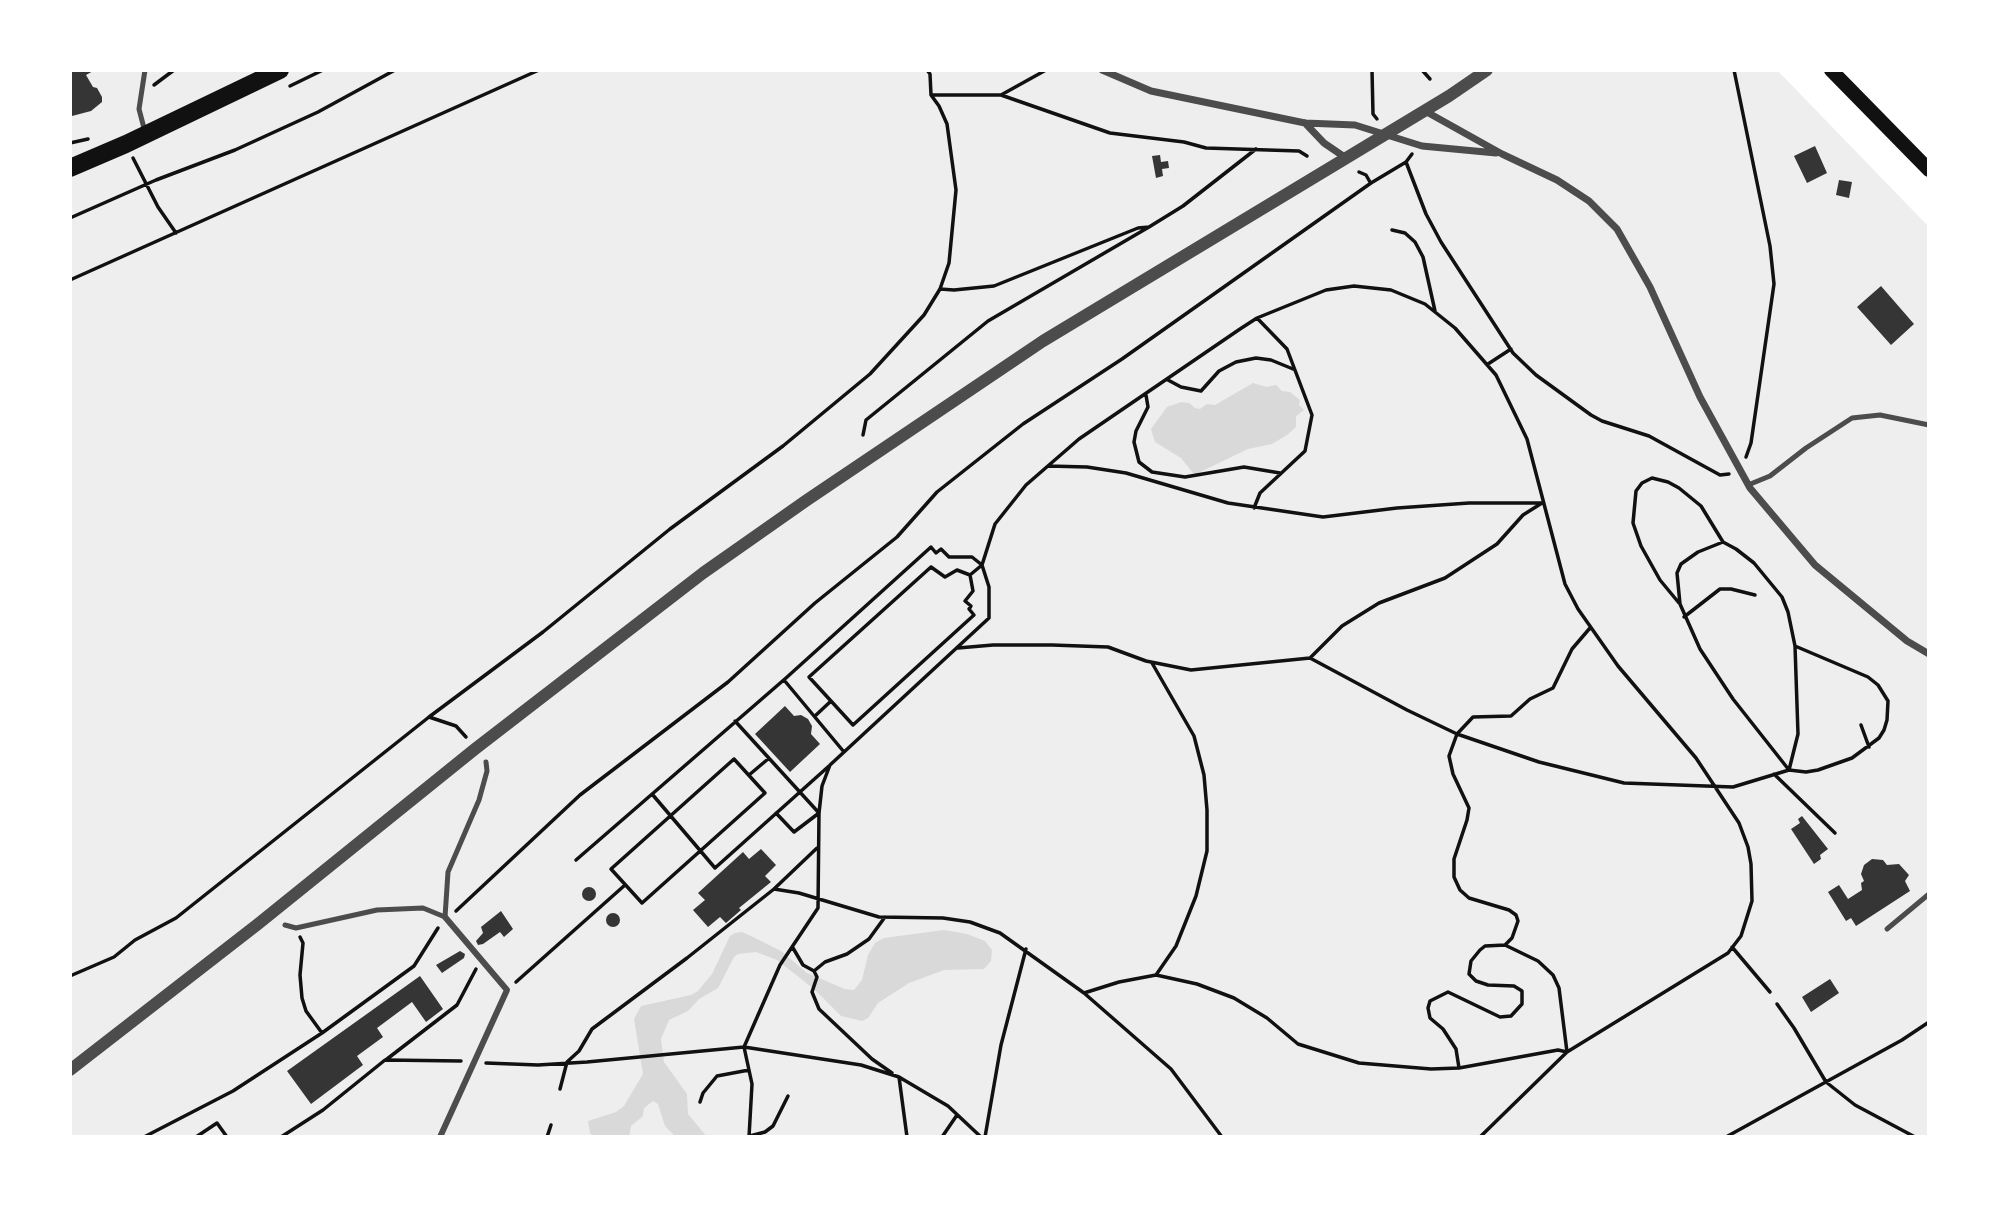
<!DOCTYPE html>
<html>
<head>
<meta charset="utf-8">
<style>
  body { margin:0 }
  #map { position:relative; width:1999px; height:1207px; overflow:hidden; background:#fff; font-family:"Fira Sans Condensed",sans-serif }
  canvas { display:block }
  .frame { position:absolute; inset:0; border:72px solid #fff; pointer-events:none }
</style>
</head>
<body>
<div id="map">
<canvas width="1999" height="1207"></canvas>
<div class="frame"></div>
</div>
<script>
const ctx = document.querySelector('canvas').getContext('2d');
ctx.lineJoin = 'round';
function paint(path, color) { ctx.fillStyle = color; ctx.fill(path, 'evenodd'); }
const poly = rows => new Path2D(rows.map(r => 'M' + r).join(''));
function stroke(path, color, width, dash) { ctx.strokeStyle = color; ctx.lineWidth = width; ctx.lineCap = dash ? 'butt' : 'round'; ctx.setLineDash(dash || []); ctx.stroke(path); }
paint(poly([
  [70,70,1777,70,1929,227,1929,1137,70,1137]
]), '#eee');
paint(poly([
  [1253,383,1267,387,1276,385,1282,391,1290,392,1300,400,1299,405,1304,410,1296,416,1296,427,1287,435,1272,444,1248,449,1196,474,1193,473,1181,458,1155,442,1151,429,1167,407,1181,402,1189,403,1195,408,1200,409,1207,404,1215,405],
  [944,930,967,934,985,941,992,950,991,961,984,969,944,970,909,983,878,1003,868,1018,862,1021,841,1016,814,989,777,960,756,952,738,954,734,957,718,988,699,999,688,1011,669,1020,661,1039,664,1062,687,1094,688,1114,707,1137,676,1137,665,1126,658,1104,653,1101,644,1108,643,1116,631,1126,629,1137,594,1137,590,1133,588,1121,616,1112,624,1106,643,1074,634,1019,641,1006,691,995,698,991,712,974,730,936,735,933,742,932,753,937,781,951,807,973,845,989,854,990,862,980,868,955,875,943,884,938]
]), '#d9d9d9');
paint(poly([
  [70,70,95,70,86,75,93,87,97,88,102,97,102,102,91,111,72,116,70,120],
  [1815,146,1827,173,1807,183,1794,156],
  [1160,155,1161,162,1168,161,1169,168,1162,169,1163,176,1156,178,1152,156],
  [1839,180,1852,182,1849,198,1836,195],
  [1881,286,1914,324,1891,345,1857,307],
  [785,706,794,716,801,715,808,719,812,726,811,734,820,744,790,772,755,734],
  [1802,816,1828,849,1820,855,1821,859,1814,864,1791,829,1800,823,1798,819],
  [761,849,776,865,765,876,771,882,739,908,741,910,726,923,720,917,708,927,693,910,705,900,698,893,743,852,749,859],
  [1872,859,1883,860,1887,865,1899,864,1909,875,1905,881,1910,891,1856,926,1851,918,1846,921,1828,892,1839,885,1848,899,1862,890,1861,883,1864,881,1861,874,1864,865],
  '582 894a7 7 0 1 1 14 0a7 7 0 1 1-14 0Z',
  [501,911,513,929,504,937,500,932,483,944,478,945,476,941,483,933,481,927],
  '606 920a7 7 0 1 1 14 0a7 7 0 1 1-14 0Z',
  [460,951,465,954,464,958,442,973,436,965],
  [420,976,443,1009,426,1022,412,1002,377,1028,383,1037,357,1056,363,1065,311,1104,287,1071],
  [1830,979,1839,993,1811,1012,1802,997]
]), '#353535');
stroke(poly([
  [1372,70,1373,114,1377,119],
  [1422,70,1430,79],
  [1734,70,1770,246,1774,284,1751,443,1746,457],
  [154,85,174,70],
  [290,86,323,70],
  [931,95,1001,95,1046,70],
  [1001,95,1110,133,1184,142,1206,148,1299,151,1307,156],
  [70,143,88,139],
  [1412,154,1406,162,1426,214,1441,242,1513,353,1536,375,1591,415,1602,421,1649,436,1720,475,1729,474],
  [133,158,158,207,176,233],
  [1359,172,1366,175,1370,182],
  [70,218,156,180,235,150,318,112,395,70],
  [1392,230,1405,233,1415,242,1423,257,1435,311],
  [70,280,539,70],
  [940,289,954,290,994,286,1138,228,1149,227,1183,206,1256,149],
  [1488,364,1511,349],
  [1168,380,1181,387,1201,391,1219,371,1236,362,1256,358,1271,360,1293,369],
  [1146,395,1148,407,1136,431,1134,442,1139,462,1152,472,1185,477,1244,467,1280,473],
  [863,435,866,420,988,321,1149,227],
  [1254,508,1260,493,1305,451,1312,415,1287,349,1257,318],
  [931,567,945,577,957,570,970,575,973,591,965,601,971,606,969,609,974,615,853,725,809,677,931,567],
  [1679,603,1660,580,1641,546,1633,523,1636,491,1642,483,1652,478,1668,482,1679,488,1701,506,1723,542],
  [1684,617,1720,589,1731,589,1755,595],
  [958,648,993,645,1052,645,1108,647,1146,661,1191,670,1310,658,1342,626,1379,603,1445,578,1497,544,1523,515,1542,503,1469,503,1397,508,1323,517,1228,503,1126,473,1087,467,1048,466],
  [1310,658,1407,710,1457,734,1539,762,1624,783,1733,787,1789,770,1806,772,1818,770,1852,758,1879,738,1884,730,1887,720,1888,701,1878,685,1868,677,1795,646,1798,734,1789,770],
  [1152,663,1194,736,1204,775,1207,810,1207,851,1196,896,1176,946,1156,975],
  [784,680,844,752],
  [815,716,831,701],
  [429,717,456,726,466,737],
  [735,721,819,813,794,832,776,813],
  [1861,725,1869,747],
  [734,759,765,793,642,903,611,869,734,759],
  [1789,770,1733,699,1700,649,1680,604,1677,573,1681,564,1698,552,1723,542,1736,549,1754,563,1782,597,1788,612,1795,646],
  [1774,774,1835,833],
  [749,775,768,759],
  [652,794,715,868,829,766],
  [576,860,786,678,931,547,936,553,941,549,949,557,972,557,982,565,970,575],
  [774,889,817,848],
  [456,911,580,795,728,682,815,603,897,537,937,492,1023,424,1122,359,1371,183,1406,162],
  [300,937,303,943,300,975,302,998,306,1011,322,1033],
  [1732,947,1770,992],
  [793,948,803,965,814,971,817,977,812,992,819,1009,872,1059,892,1073],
  [814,971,825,962,847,954,869,939,885,917],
  [70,976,114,957,135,940,176,918,429,717,543,632,670,529,783,446,870,374,924,315,940,289,949,263,956,190,947,124,939,106,931,95,930,74,927,70],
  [516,982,625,885],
  [1084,993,1119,982,1156,975,1197,984,1234,998,1267,1018,1298,1044,1359,1063,1431,1069,1459,1068,1558,1050,1567,1052,1559,988,1553,975,1538,961,1505,945,1512,938,1518,921,1516,915,1509,910,1469,898,1460,890,1454,877,1454,859,1467,820,1469,808,1453,774,1449,756,1457,734,1473,717,1511,716,1530,699,1553,688,1572,649,1590,628],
  [1777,1004,1794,1028,1826,1082,1855,1105,1915,1137],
  [387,1059,457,1005,476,969],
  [486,1063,538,1065,587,1062,744,1047,861,1065,899,1077,948,1106,981,1137],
  [1459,1068,1456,1049,1443,1029,1430,1018,1428,1008,1430,1001,1448,992,1500,1017,1511,1016,1522,1004,1522,991,1514,986,1488,985,1476,981,1469,974,1471,961,1480,950,1485,946,1505,945],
  [899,1077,907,1137],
  [560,1089,567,1062,579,1051,592,1029,687,958,774,889,799,893,879,917,943,918,970,922,1000,933,1084,993,1171,1069,1222,1137],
  [700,1102,703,1093,717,1076,749,1070],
  [144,1137,233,1091,322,1033,414,966,438,928],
  [196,1137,217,1123,227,1137],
  [281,1137,323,1110,385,1060,461,1061],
  [547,1137,551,1125],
  [746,1137,765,1132,773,1126,788,1096],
  [749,1137,752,1084,744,1047,780,965,818,908,819,813,822,786,830,765,989,618,989,587,982,565,995,524,1026,485,1079,439,1240,329,1257,318,1326,290,1354,286,1391,290,1425,304,1455,328,1496,375,1527,439,1565,584,1578,609,1618,666,1696,758,1739,823,1748,847,1751,864,1752,901,1741,936,1728,953,1567,1052,1480,1137],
  [942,1137,957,1115],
  [985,1137,1001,1045,1026,949],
  [1726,1137,1902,1040,1929,1022]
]), '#111', 3.5);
stroke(poly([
  [145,132,139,109,145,70],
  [1748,485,1770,476,1806,448,1852,418,1880,415,1929,425],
  [285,925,296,928,377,910,423,908,445,917,448,872,479,800,487,771,486,762],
  [1887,929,1929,894]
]), '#4c4c4c', 5);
stroke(poly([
  [440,1137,507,990,445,917]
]), '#4c4c4c', 6);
stroke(poly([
  [1102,70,1151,91,1305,123,1355,125,1422,146,1496,153],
  [1425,111,1502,154,1557,180,1589,201,1617,229,1650,287,1700,397,1750,488,1815,565,1907,641,1929,654],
  [1305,123,1324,143,1346,158]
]), '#4c4c4c', 7);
stroke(poly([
  [70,1070,258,924,475,749,703,573,807,500,1043,341,1449,96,1487,70]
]), '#4c4c4c', 12);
stroke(poly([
  [1831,70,1929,170]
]), '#111', 14);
stroke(poly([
  [70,168,126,144,280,70]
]), '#111', 18);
</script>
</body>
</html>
